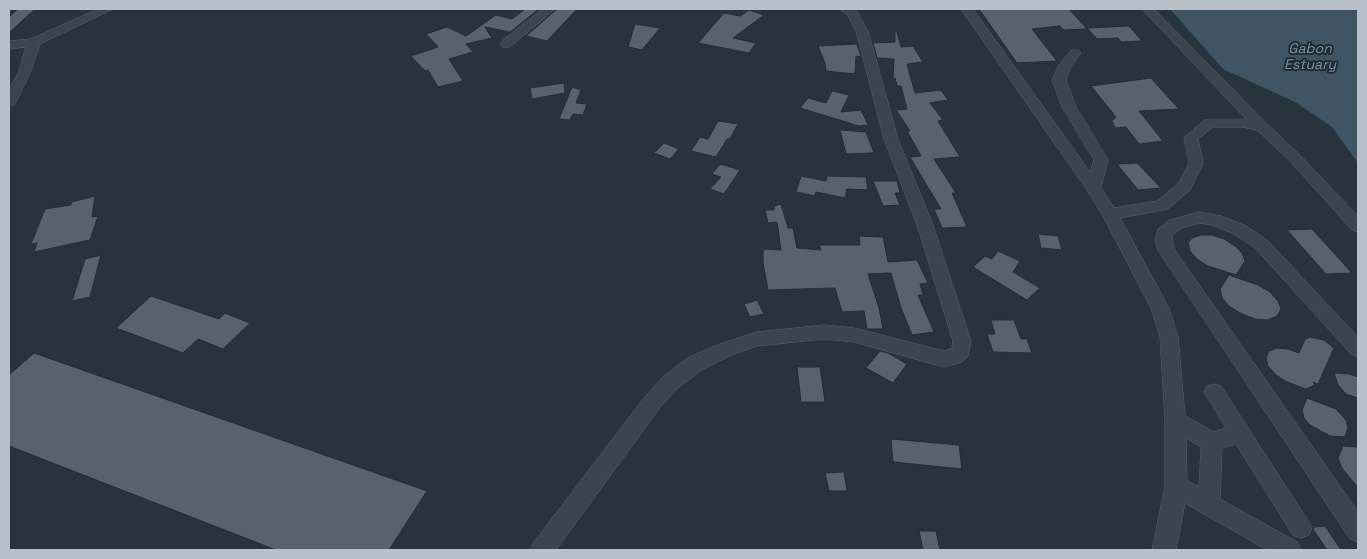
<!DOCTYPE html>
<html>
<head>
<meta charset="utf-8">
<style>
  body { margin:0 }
  #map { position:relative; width:1367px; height:559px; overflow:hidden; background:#27343c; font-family:"Space Grotesk",sans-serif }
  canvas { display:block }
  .frame { position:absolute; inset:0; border:10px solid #b7c0c8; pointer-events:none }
</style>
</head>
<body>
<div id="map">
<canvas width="1367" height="559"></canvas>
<div class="frame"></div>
</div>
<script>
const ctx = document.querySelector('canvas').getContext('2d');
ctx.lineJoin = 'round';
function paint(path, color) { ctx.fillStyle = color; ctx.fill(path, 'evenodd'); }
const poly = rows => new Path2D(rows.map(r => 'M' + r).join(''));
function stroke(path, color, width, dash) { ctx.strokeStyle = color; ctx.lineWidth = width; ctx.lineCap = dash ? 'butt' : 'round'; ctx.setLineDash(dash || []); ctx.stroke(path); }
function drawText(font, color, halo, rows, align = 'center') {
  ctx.font = font + ' "Space Grotesk",sans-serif'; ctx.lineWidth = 4; ctx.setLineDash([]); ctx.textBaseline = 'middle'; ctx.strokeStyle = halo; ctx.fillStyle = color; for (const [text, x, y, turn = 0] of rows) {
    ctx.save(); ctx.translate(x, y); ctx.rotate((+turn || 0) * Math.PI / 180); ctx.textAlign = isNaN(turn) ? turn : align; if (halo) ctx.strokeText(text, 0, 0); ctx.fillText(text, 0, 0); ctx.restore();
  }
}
paint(poly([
  [1170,9,1358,9,1358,163,1332,127,1295,102,1223,69]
]), '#3f5563');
const building = poly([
  [18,9,35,9,9,33,9,17,18,9],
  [525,9,539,9,510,32,485,27,492,38,466,44,473,52,449,59,463,81,438,87,428,70,425,71,411,56,438,47,426,34,447,27,466,36,496,15,512,19,525,9],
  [557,9,577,9,547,41,526,36,557,9],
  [979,9,1069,9,1087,29,1064,30,1060,26,1032,29,1057,61,1017,63,979,9],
  [749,10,764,15,733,38,756,43,749,53,698,43,724,13,740,16,749,10],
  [635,24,660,28,642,50,628,47,635,24],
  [1129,26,1142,41,1121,42,1118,38,1097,39,1087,28,1129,26],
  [895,32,897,32,901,47,913,46,923,62,907,64,915,93,941,90,948,100,930,103,943,120,938,121,960,157,934,159,956,193,952,193,967,227,942,228,934,209,941,209,910,157,921,156,907,131,910,131,896,110,907,109,901,86,897,86,895,78,893,78,894,59,877,58,873,43,895,42,895,32],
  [857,44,861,57,856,56,855,74,826,71,825,63,818,46,857,44],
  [1151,78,1179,109,1139,111,1163,141,1139,144,1126,127,1115,128,1112,121,1116,117,1091,86,1151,78],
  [564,83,565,93,532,99,530,88,564,83],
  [572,87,581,90,576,103,587,104,583,115,573,114,570,120,559,119,572,87],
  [832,91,849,95,841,112,861,110,868,125,859,126,800,108,808,98,826,103,832,91],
  [718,121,738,124,730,139,727,139,716,157,691,151,700,137,708,139,718,121],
  [840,130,866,132,874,153,846,154,840,130],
  [664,143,679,149,670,159,654,153,664,143],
  [1137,163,1161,188,1138,190,1117,164,1137,163],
  [720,164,740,170,724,194,710,189,721,177,712,174,720,164],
  [801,176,826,181,827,176,866,177,868,190,847,189,845,198,816,192,815,196,796,192,801,176],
  [873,181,897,181,900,193,895,193,900,205,883,206,873,181],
  [95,196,92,217,98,216,90,240,34,252,37,243,31,244,45,209,71,205,71,202,95,196],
  [781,204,788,228,793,228,797,248,821,250,819,245,860,245,859,236,883,237,888,262,917,260,928,283,920,284,923,295,918,295,934,332,912,335,901,308,891,273,868,274,879,308,883,329,867,329,864,311,842,312,835,288,768,290,763,263,763,249,781,250,777,222,768,223,765,210,774,210,774,206,781,204],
  [1312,229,1352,273,1326,274,1287,230,1312,229],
  [1038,234,1058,236,1062,250,1041,248,1038,234],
  [1201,235,1212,235,1224,239,1235,246,1242,253,1245,261,1236,275,1208,266,1197,259,1190,251,1188,243,1192,238,1201,235],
  [998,251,1020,261,1013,272,1040,288,1027,300,973,267,985,256,992,259,998,251],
  [101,255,90,297,72,301,85,259,101,255],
  [1229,275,1258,285,1270,292,1278,301,1281,309,1277,316,1268,320,1255,319,1242,314,1230,307,1222,298,1220,289,1229,275],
  [151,296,219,319,225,313,250,323,223,349,198,339,183,353,116,328,151,296],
  [757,300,764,314,750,317,744,304,757,300],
  [991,320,1014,320,1021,339,1027,339,1032,353,993,352,987,334,995,334,991,320],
  [1310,337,1324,340,1334,348,1318,384,1313,382,1315,385,1306,389,1287,382,1276,375,1268,366,1266,358,1269,351,1277,348,1288,349,1299,353,1305,339,1310,337],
  [880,351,888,353,907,364,893,383,866,368,880,351],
  [34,353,427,491,389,550,276,550,9,446,9,375,34,353],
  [797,367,820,367,825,402,801,402,797,367],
  [1334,373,1349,374,1358,377,1358,398,1346,394,1338,385,1334,373],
  [1307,398,1336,409,1346,420,1348,428,1345,437,1330,436,1310,425,1304,418,1302,410,1307,398],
  [891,439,959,445,962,469,893,462,891,439],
  [1343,446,1358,447,1358,488,1342,468,1338,458,1343,446],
  [844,472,847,491,829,491,825,473,844,472],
  [1325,526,1341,550,1327,550,1313,529,1314,527,1325,526],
  [919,531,936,531,940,550,923,550,919,531]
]);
paint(building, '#56636c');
stroke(building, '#222c34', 1);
const minor = poly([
  [98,9,113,9,40,44,31,71,16,102,14,105,9,106,9,90,19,71,26,47,9,49,9,41,31,39,98,9],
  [542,9,555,9,510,47,502,47,500,44,502,41,542,9],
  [840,9,853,9,857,12,868,31,898,139,933,225,971,341,968,356,962,362,944,367,854,342,824,339,757,346,734,354,703,369,679,387,661,406,556,550,530,550,534,542,647,394,665,375,689,357,720,344,757,332,824,325,854,328,944,351,952,348,953,341,917,225,884,139,856,31,848,16,840,9],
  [961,9,973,9,1090,172,1094,160,1062,107,1052,80,1059,65,1071,50,1079,50,1081,53,1071,66,1066,80,1076,107,1108,160,1101,187,1114,208,1157,201,1179,183,1189,163,1184,138,1204,120,1247,120,1142,9,1154,9,1267,124,1299,154,1358,216,1358,232,1352,230,1289,160,1257,130,1242,127,1213,127,1198,139,1203,163,1190,190,1168,209,1120,218,1169,308,1178,337,1185,416,1214,432,1226,428,1204,392,1207,386,1214,384,1221,386,1312,527,1309,535,1301,538,1293,535,1236,444,1222,448,1220,499,1297,542,1301,550,1267,550,1185,503,1176,550,1152,550,1165,486,1165,421,1160,337,1151,308,1102,214,1087,190,961,9],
  [1186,438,1201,447,1199,487,1187,481,1186,438],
  [1199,212,1221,216,1246,226,1267,240,1358,337,1358,357,1351,354,1255,248,1234,234,1212,225,1199,223,1182,228,1172,235,1174,249,1358,512,1358,542,1350,539,1158,250,1155,240,1158,229,1170,220,1199,212]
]);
stroke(minor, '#59636b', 1);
paint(minor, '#3b454d');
drawText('italic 14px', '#7b96a8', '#202a32', [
  ["Gabon",1310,49],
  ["Estuary",1310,65]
]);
</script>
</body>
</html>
